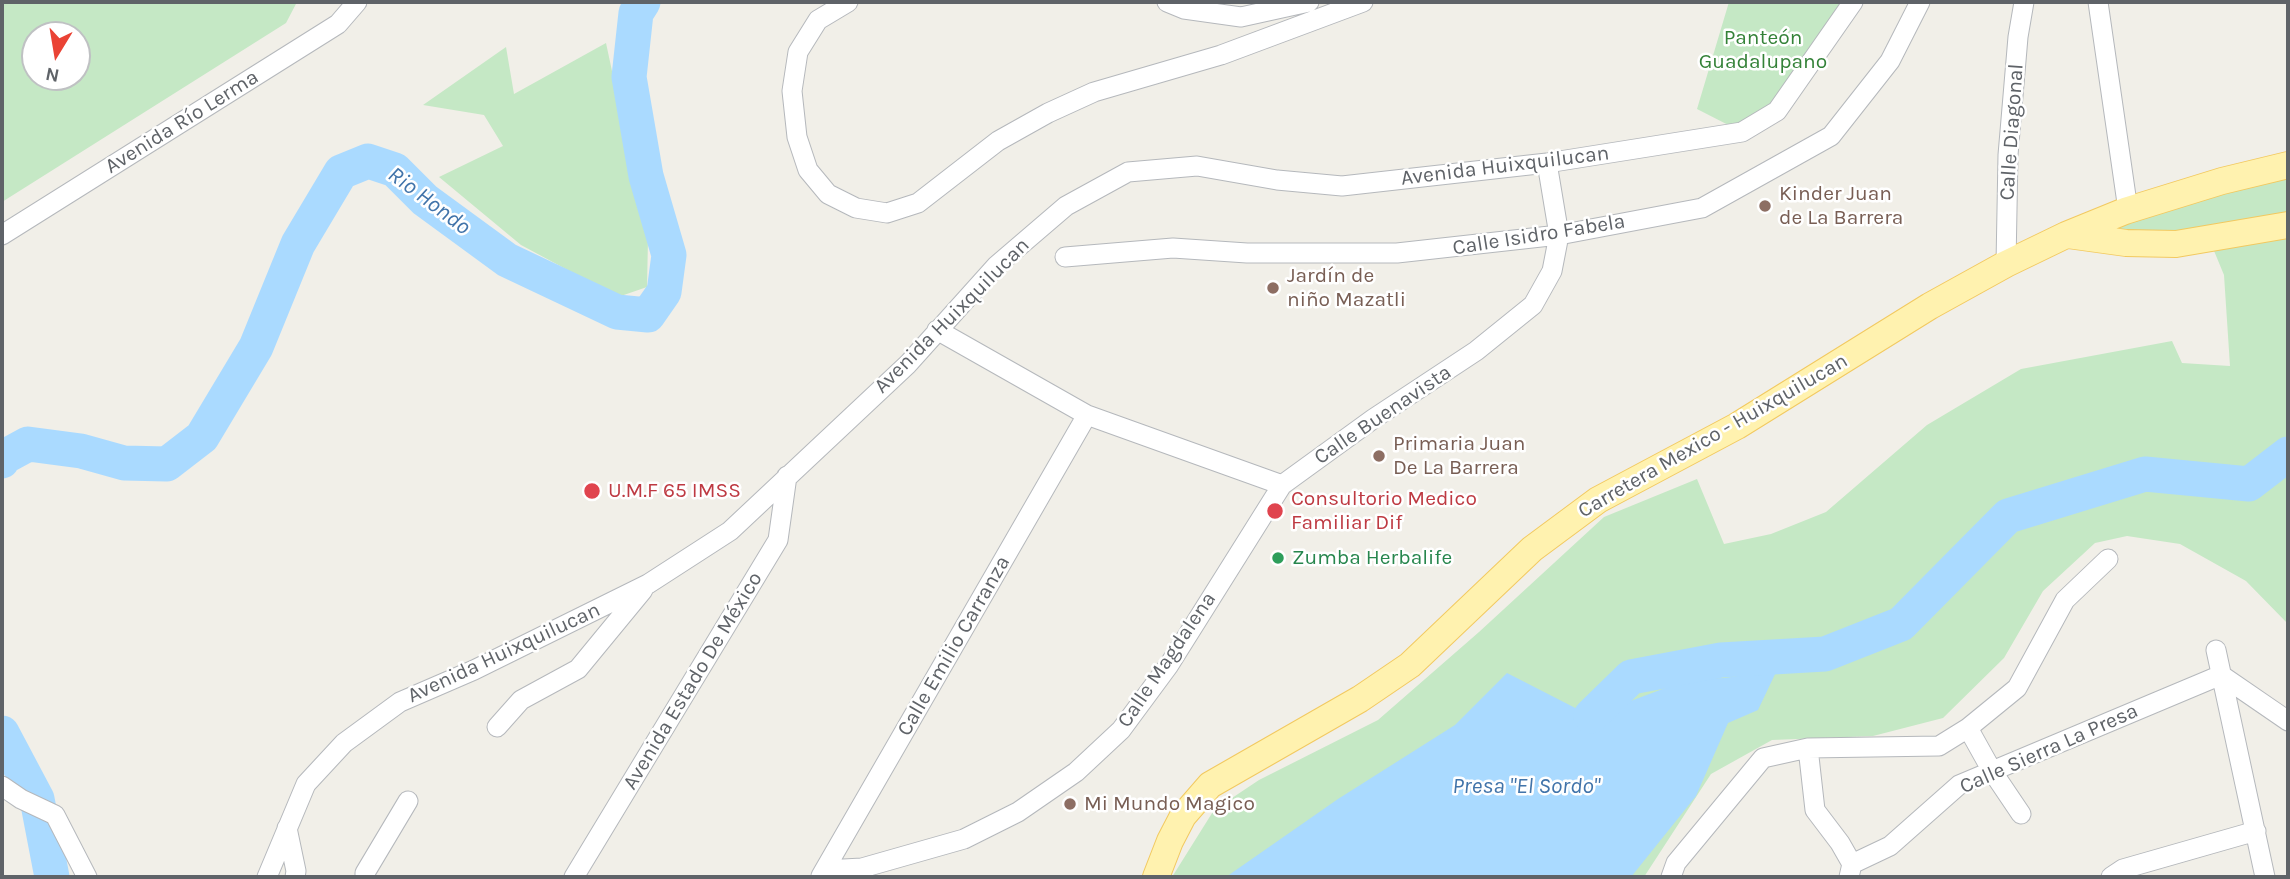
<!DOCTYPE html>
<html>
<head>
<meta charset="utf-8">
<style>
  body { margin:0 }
  #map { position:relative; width:2290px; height:879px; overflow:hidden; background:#f1efe8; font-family:Karla,sans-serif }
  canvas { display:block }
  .frame { position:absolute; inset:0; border:4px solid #5f6368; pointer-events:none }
  .north { position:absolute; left:21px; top:21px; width:70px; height:70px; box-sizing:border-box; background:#fff; border:2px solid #bfc1c3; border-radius:50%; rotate:191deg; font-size:19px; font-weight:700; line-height:28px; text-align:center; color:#5f6368 }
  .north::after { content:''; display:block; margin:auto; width:24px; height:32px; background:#ea4335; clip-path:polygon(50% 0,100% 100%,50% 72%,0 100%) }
</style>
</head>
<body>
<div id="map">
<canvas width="2290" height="879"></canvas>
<div class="frame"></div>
<div class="north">N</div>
</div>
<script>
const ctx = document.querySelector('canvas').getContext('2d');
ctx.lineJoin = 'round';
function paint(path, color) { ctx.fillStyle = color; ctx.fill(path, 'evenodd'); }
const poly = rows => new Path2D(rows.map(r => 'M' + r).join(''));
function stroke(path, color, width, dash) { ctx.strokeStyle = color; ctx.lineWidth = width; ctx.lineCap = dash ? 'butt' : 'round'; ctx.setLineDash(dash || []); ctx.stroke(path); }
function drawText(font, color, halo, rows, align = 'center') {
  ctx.font = font + ' Karla,sans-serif'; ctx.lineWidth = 5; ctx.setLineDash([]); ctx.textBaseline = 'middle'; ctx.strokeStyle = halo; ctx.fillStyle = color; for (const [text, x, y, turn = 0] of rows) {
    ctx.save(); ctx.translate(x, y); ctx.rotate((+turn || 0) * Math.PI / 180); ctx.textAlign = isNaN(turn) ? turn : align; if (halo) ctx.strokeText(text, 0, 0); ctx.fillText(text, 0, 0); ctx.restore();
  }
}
paint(poly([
  [2,2,297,2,286,23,2,202],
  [35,35,77,35,77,77,35,77],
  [1729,2,1853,2,1777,111,1742,132,1697,109],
  [606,43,648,239,647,287,618,297,521,245,439,177,503,146,484,115,423,105,506,47,514,94],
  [2288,174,2288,624,2246,581,2180,544,2127,536,2095,543,2043,591,2004,658,1943,718,1873,736,1772,740,1711,774,1644,877,1172,877,1214,810,1259,780,1378,720,1479,632,1604,517,1697,479,1724,544,1771,534,1826,512,1927,425,2021,369,2172,341,2182,363,2230,366,2224,275,2205,229,2174,236,2105,231,2163,208]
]), '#c5e8c5');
paint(poly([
  [1777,670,1758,710,1728,723,1696,796,1631,877,1226,877,1338,799,1455,725,1507,673,1591,716,1689,679,1725,678]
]), '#aadaff');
stroke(poly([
  [2,461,4,457,28,444,81,451,124,463,167,464,202,437,256,347,298,244,341,172,368,161,395,170,425,200,507,260,617,312,648,315,664,292,669,255,646,176,629,77,636,13,643,2],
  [1591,716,1631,677,1721,660,1825,654,1901,624,2008,516,2145,474,2249,484,2288,454],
  [2,733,37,799,52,877]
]), '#aadaff', 35);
const minor = poly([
  [848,2,818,20,798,52,792,91,797,137,808,170,828,194,856,208,887,213,918,203,998,141,1048,113,1094,92,1221,55,1363,2],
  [1167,2,1184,9,1241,17,1309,2],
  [2098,2,2128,210],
  [2,235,338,24,357,2],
  [1065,257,1173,248,1247,253,1397,253,1559,235,1702,208,1831,136,1890,61,1920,2],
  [2006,264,2008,155,2018,37,2024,2],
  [937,330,1087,415,1282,485],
  [2216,650,2265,877],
  [497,727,521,700,578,669,643,590],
  [1968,728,1992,771,2021,814],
  [1808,748,1815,810,1840,843,1852,864,1849,877],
  [2,786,21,799,55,815,87,877],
  [287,828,296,871,295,877],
  [1852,864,1890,846,1959,785,2221,675,2288,721],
  [825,870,862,868,964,839,1018,812,1076,772,1121,730,1169,665,1282,485,1373,419,1476,351,1533,305,1552,271,1559,235,1547,163],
  [821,876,1087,415],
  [267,877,306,784,344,743,400,702,474,670,648,584,730,531,908,364,996,266,1066,206,1128,172,1197,166,1277,180,1342,186,1547,163,1742,132,1777,111,1853,2],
  [365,877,365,873,408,801],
  [574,877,778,540,787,476],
  [1671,877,1676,863,1763,758,1808,748,1939,746,1968,728,2017,688,2065,600,2108,559],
  [2111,877,2123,869,2256,831]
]);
const major = poly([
  [2068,235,2126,243,2176,244,2288,225],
  [1156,877,1170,841,1183,816,1210,785,1360,699,1410,665,1532,549,1598,500,1737,426,1930,306,2006,264,2066,235,2125,211,2222,181,2288,165]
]);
stroke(minor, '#b5b8bc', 21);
stroke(major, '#f2c960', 28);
stroke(minor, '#fff', 19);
stroke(major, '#fff2af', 26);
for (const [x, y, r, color] of [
  [1765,206,7,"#8d6e63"],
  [1273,288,7,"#8d6e63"],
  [1379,456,7,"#8d6e63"],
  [592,491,9,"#e0444e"],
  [1275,511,9,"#e0444e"],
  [1278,558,7,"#2e9e5b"],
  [1070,804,7,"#8d6e63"]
]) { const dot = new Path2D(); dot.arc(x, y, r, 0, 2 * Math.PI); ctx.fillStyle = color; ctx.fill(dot); stroke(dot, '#fff', 2.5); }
drawText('21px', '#348238', '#fff', [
  ["Panteón",1763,38],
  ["Guadalupano",1763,62]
]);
drawText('21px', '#5f6368', '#fff', [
  ["Avenida Río Lerma",182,122,-32],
  ["Calle Diagonal",2012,132,-86],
  ["Avenida Huixquilucan",1505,166,-7],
  ["Calle Isidro Fabela",1539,235,-9],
  ["Avenida Huixquilucan",952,316,-45],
  ["Calle Buenavista",1383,415,-34],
  ["Carretera Mexico - Huixquilucan",1713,436,-30],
  ["Calle Emilio Carranza",954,646,-60],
  ["Avenida Huixquilucan",504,653,-25],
  ["Calle Magdalena",1167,660,-56],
  ["Avenida Estado De México",693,681,-59],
  ["Calle Sierra La Presa",2049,749,-24]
]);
drawText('21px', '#785e54', '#fff', [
  ["Kinder Juan",1779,194],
  ["de La Barrera",1779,218],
  ["Jardín de",1287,276],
  ["niño Mazatli",1287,300],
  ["Primaria Juan",1393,444],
  ["De La Barrera",1393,468],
  ["Mi Mundo Magico",1084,804]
], 'left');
drawText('21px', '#be3a42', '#fff', [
  ["U.M.F 65 IMSS",608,491],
  ["Consultorio Medico",1291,499],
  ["Familiar Dif",1291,523]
], 'left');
drawText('21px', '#27864d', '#fff', [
  ["Zumba Herbalife",1292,558]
], 'left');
drawText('italic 23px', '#4174aa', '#fff', [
  ["Rio Hondo",429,201,37],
  ["Presa \"El Sordo\"",1526,786]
]);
</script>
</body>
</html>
